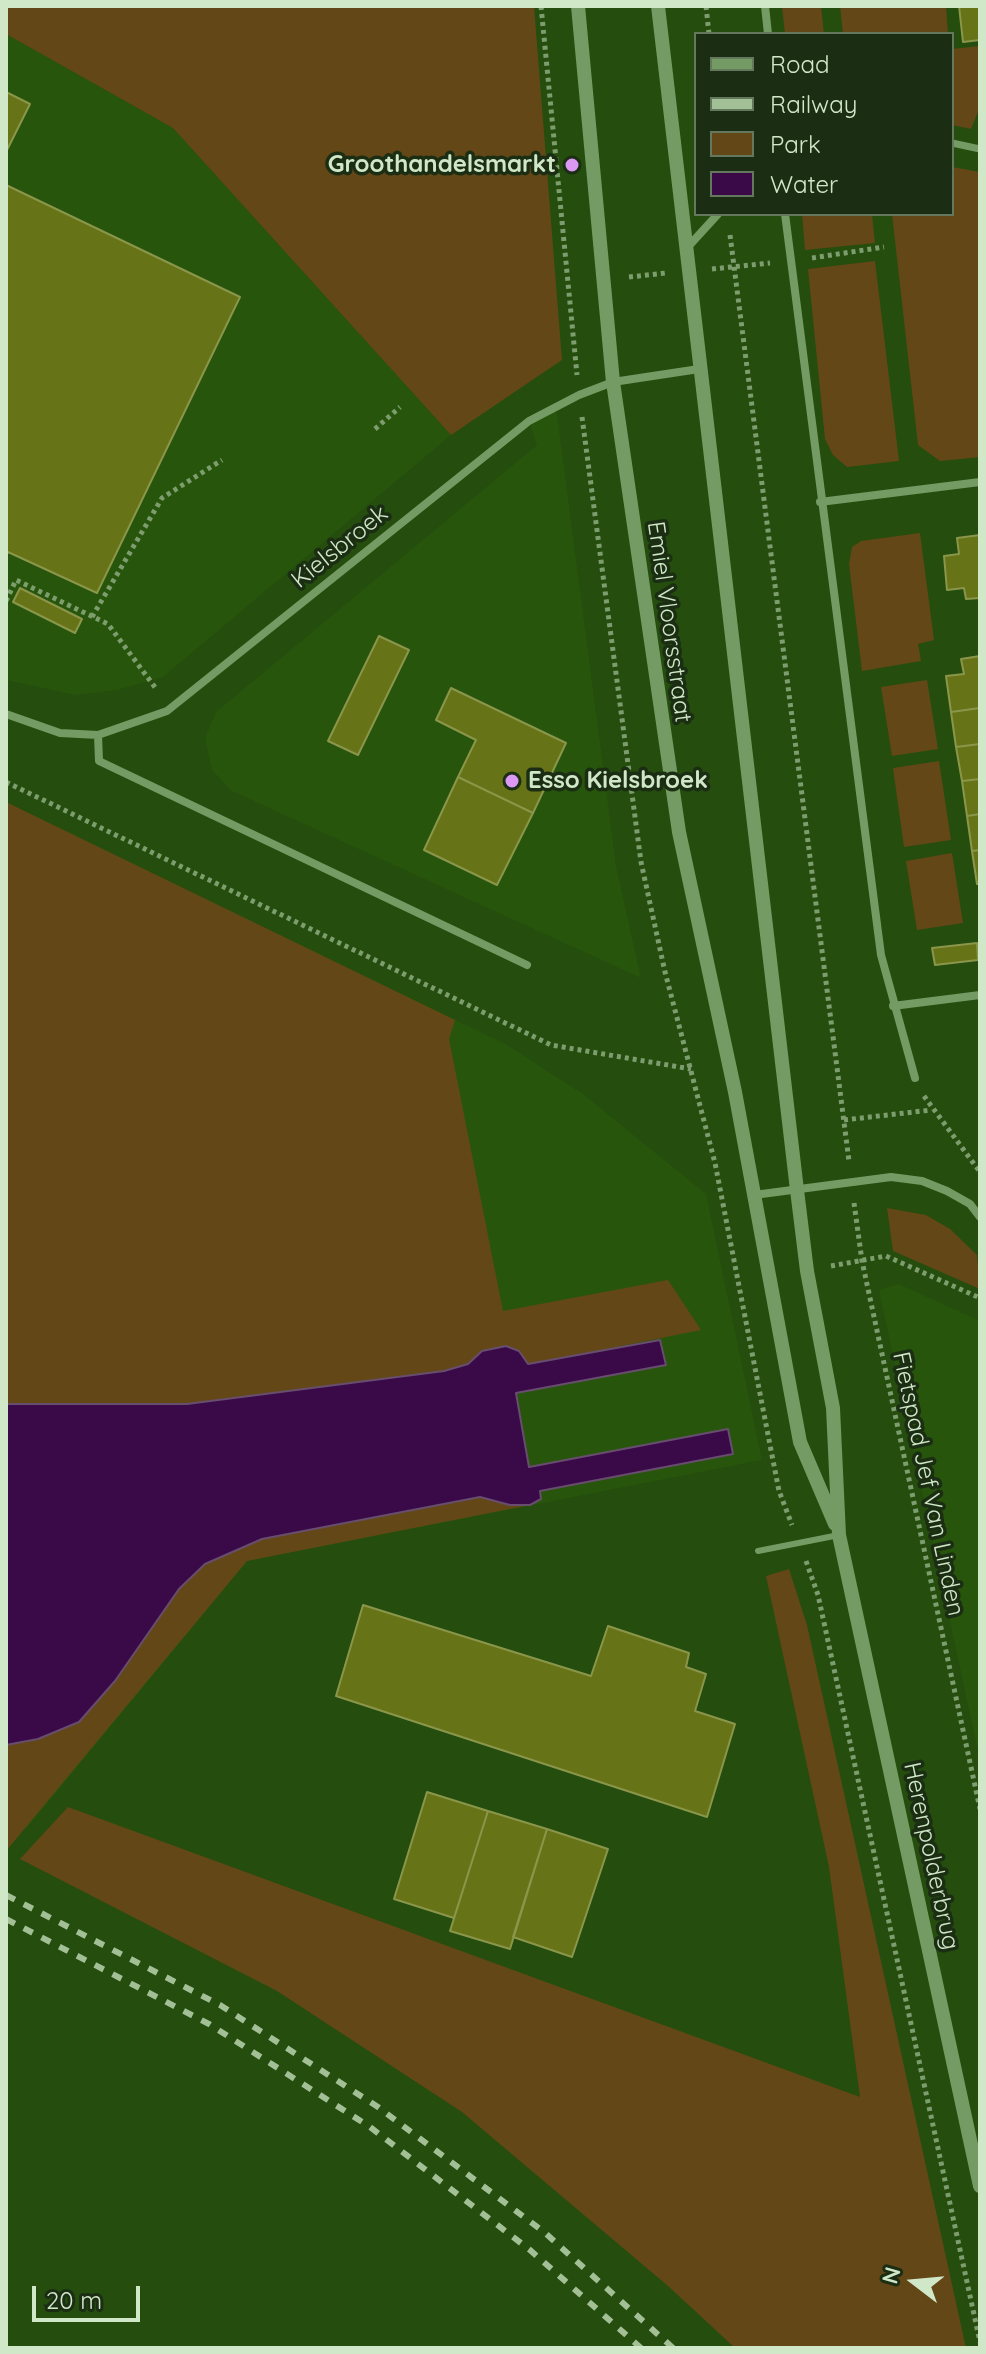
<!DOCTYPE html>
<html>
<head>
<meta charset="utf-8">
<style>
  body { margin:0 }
  #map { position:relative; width:986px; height:2354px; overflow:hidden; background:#244d0e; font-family:Quicksand,sans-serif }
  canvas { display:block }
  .frame { position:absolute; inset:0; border:8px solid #d0e8c7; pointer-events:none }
  .legend { position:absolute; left:694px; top:32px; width:260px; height:184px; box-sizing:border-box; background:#1b2e14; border:2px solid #63785c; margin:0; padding:10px 14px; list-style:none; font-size:24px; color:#d0e8c7 }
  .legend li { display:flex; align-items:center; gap:16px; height:40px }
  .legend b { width:40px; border:2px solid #63785c }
  .north { position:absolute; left:874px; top:2242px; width:80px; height:80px; -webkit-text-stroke:6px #1b2e14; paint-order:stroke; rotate:286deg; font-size:22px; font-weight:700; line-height:32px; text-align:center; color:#d0e8c7 }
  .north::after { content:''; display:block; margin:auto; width:28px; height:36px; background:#d0e8c7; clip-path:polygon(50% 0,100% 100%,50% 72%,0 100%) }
  .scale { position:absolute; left:32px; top:2286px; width:108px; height:36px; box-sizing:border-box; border:4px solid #d0e8c7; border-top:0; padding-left:10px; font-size:24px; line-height:28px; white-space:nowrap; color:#d0e8c7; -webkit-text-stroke:6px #1b2e14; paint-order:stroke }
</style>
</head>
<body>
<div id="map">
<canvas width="986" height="2354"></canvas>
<div class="frame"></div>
<ul class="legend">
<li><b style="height:10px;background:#749b64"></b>Road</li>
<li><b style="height:10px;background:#a2bf96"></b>Railway</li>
<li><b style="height:22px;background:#644717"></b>Park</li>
<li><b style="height:22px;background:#3a0a48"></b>Water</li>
</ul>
<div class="north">N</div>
<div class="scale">20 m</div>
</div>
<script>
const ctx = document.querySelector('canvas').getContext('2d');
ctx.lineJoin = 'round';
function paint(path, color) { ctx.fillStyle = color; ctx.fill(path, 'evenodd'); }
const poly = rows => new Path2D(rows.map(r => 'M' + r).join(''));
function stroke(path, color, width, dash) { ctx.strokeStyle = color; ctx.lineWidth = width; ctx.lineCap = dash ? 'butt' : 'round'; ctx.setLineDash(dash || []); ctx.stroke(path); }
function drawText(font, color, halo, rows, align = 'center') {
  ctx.font = font + ' Quicksand,sans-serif'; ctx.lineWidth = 7; ctx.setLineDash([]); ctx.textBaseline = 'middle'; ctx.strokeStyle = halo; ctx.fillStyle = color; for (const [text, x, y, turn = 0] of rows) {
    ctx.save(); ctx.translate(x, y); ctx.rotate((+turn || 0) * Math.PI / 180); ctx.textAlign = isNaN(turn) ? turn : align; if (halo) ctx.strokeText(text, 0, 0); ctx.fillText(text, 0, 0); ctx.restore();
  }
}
paint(poly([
  [6,34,173,128,451,435,163,677,117,690,75,695,6,680],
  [556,407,616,866,641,978,232,791,212,770,205,738,216,712,537,445,529,421],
  [6,802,507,1045,583,1094,706,1194,762,1460,247,1561,27,1828,6,1821],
  [899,1284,980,1321,980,1761,879,1290]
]), '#27550c');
paint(poly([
  [6,6,534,6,562,360,451,435,173,128,6,34],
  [782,6,821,6,824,34,785,34],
  [840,6,946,6,948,34,843,34],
  [980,46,980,107,971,129,952,125,952,49],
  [952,167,980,172,980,457,940,461,918,445,892,214,952,214],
  [802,214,872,214,875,243,805,250],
  [875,261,899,461,847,467,833,455,825,439,808,269],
  [920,533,934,640,918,644,921,661,862,671,849,564,852,547,861,541],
  [927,680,938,749,892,756,881,687],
  [939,761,951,840,904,847,893,768],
  [6,802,455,1020,449,1039,503,1311,668,1280,701,1330,6,1470],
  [952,853,963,923,917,930,906,861],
  [887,1208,926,1215,950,1229,977,1255,980,1289,893,1251],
  [529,1468,541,1499,530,1505,247,1561,6,1851,6,1714,210,1531],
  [789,1569,807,1625,966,2348,735,2348,668,2286,462,2112,277,1991,20,1859,68,1807,860,2097,829,1867,766,1576]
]), '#644717');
const water = poly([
  [660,1340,666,1365,516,1393,529,1467,728,1429,733,1454,540,1491,541,1499,530,1505,510,1505,480,1497,262,1539,205,1564,179,1589,115,1681,79,1722,38,1739,6,1745,6,1404,187,1404,444,1371,468,1364,482,1351,506,1346,519,1351,528,1364,660,1340]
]);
paint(water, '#3a0a48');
stroke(water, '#674d6e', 2);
const building = poly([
  [959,6,980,6,980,40,963,42,959,6],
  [6,92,30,104,6,152,6,92],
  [6,185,240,297,97,593,8,552,6,557,6,185],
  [980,535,980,598,966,599,964,588,947,590,944,556,959,554,957,538,980,535],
  [20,588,82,619,75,633,13,602,20,588],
  [379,636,409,650,358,755,328,741,379,636],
  [980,656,980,708,951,712,946,676,964,674,961,659,980,656],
  [451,688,566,743,533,813,458,777,476,740,436,720,451,688],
  [980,708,980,744,956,747,951,712,980,708],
  [980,744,980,779,962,781,956,747,980,744],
  [458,777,533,813,497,885,424,850,458,777],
  [980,779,980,814,967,816,962,781,980,779],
  [980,814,980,850,972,851,967,816,980,814],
  [980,850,980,884,977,884,972,851,980,850],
  [977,943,978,960,935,965,932,948,977,943],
  [363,1605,591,1676,608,1626,689,1653,686,1667,706,1674,695,1711,735,1724,707,1817,336,1696,363,1605],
  [427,1792,488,1811,454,1918,394,1899,427,1792],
  [488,1811,547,1829,510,1949,450,1931,488,1811],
  [547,1829,608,1849,572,1957,513,1937,547,1829]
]);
paint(building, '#677317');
stroke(building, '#8a964a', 2);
stroke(poly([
  [541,6,577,375],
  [706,6,709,34],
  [730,235,849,1161],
  [812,258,884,247],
  [712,269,770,263],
  [629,277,666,273],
  [582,417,641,862,665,972,715,1163,779,1491,792,1525],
  [375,429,400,407],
  [6,601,16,580,108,624,157,690],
  [92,617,162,498,222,460],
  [6,782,551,1045,691,1069],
  [924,1096,980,1172],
  [844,1120,931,1110],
  [854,1203,862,1261,980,1809],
  [831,1266,886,1256,980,1298],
  [806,1561,818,1595,980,2342]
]), '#7d9d6e', 5, [4, 4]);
stroke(poly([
  [758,1551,839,1535]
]), '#749b64', 6);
stroke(poly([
  [952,143,980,149]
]), '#749b64', 7);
stroke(poly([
  [765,6,768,34],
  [785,214,881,955,915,1078],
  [686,249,718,214],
  [820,502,980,482],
  [6,714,60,733,98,735,167,711,529,421,579,395,613,382,699,369],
  [98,735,99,761,527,965],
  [893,1006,980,995],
  [754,1195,891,1177,922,1181,947,1191,970,1204,980,1217]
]), '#749b64', 8);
stroke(poly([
  [578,6,613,382,679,832,735,1092,800,1442,835,1524],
  [658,6,797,1190,807,1271,833,1408,839,1535,980,2186]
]), '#749b64', 14);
stroke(poly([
  [6,1895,220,2005,378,2107,544,2232,673,2348],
  [6,1919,209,2024,370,2127,530,2250,641,2348]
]), '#a2bf96', 6, [10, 10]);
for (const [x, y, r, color] of [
  [572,165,8,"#dc99f4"],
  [512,781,8,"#dc99f4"]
]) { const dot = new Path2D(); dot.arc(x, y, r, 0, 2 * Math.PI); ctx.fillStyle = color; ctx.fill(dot); stroke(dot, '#1b2e14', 3); }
drawText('bold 24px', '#d0e8c7', '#1b2e14', [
  ["Groothandelsmarkt",556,165],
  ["Esso Kielsbroek",528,781,"left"]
], 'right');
drawText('24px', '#d0e8c7', '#1b2e14', [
  ["Kielsbroek",340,547,-39],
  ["Emiel Vloorsstraat",669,622,82],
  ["Fietspad Jef Van Linden",928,1484,78],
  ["Herenpolderbrug",931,1856,78]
]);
</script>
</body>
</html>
